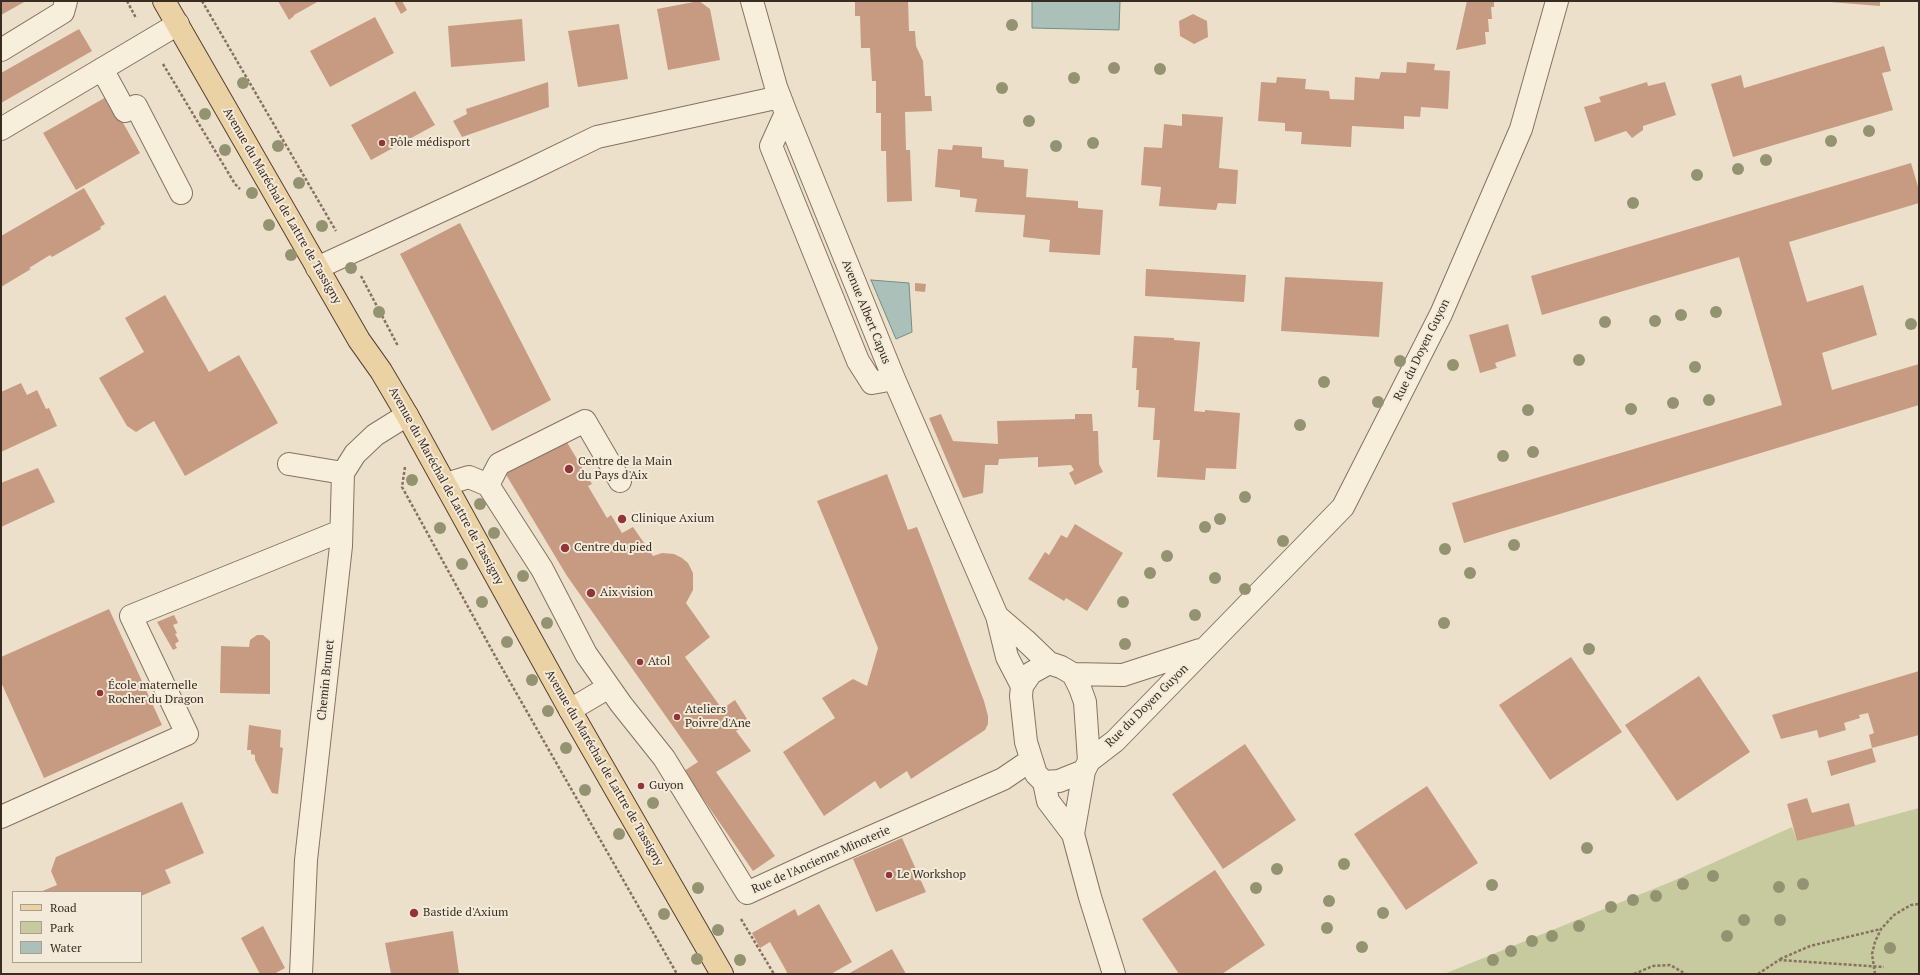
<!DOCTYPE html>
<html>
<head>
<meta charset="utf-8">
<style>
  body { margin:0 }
  #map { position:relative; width:1920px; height:975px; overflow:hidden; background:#ece0ca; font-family:"PT Serif",serif }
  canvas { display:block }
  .frame { position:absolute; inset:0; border:2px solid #392c22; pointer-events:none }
  .legend { position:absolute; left:12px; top:891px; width:130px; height:72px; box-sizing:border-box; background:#f4ead9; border:1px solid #a99e90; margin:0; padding:5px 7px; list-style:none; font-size:12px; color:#392c22 }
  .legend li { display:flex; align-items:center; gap:8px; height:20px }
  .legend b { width:20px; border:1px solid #a99e90 }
</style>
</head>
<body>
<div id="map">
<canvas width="1920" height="975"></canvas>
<div class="frame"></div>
<ul class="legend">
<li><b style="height:5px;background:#ebd2a5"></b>Road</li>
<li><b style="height:11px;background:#c7c99e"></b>Park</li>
<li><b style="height:11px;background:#aac0b9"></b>Water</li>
</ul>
</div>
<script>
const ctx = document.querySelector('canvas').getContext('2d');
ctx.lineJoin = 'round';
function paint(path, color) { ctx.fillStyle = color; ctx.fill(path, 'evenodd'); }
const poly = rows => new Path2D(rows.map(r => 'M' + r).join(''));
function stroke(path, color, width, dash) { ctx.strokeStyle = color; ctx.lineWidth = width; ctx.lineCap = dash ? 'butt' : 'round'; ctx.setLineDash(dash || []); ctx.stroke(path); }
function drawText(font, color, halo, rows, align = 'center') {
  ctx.font = font + ' "PT Serif",serif'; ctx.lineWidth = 4; ctx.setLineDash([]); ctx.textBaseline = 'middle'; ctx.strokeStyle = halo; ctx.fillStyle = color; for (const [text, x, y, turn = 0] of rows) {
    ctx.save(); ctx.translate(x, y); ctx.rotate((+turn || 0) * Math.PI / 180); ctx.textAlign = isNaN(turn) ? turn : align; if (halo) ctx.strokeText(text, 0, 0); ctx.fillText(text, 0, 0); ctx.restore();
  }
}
paint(poly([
  [1919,808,1919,974,1444,974,1673,881,1792,827,1797,841]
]), '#c7c99e');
const water = poly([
  [1032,1,1120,1,1119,30,1032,28,1032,1],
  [871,280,909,283,912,332,896,339,871,280]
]);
paint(water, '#aac0b9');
stroke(water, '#718f86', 1);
paint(poly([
  [1,1,26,1,1,15],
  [278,1,319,1,294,15,294,16,289,20],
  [394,1,402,1,407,10,401,14],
  [699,1,710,9,720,60,668,70,657,9],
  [855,1,908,1,909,31,915,31,916,46,923,61,925,96,931,96,932,111,905,112,906,150,910,150,912,201,887,202,886,151,881,151,881,113,876,113,876,81,872,81,870,48,861,48,860,16,855,16],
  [1467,1,1494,1,1494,7,1491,7,1492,19,1488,19,1489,32,1485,32,1486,44,1456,50],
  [1818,1,1880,1,1880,6],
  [1193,14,1207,21,1208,37,1194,44,1180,36,1179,21],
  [375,17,394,53,330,87,310,51],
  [522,19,525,61,451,67,448,26],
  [619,24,628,79,578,87,568,31],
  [79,29,92,51,1,103,1,73],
  [1884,46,1891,71,1882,73,1893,110,1733,157,1711,84,1741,75,1744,88],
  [1407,62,1435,64,1434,70,1450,71,1448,109,1421,107,1420,117,1404,116,1404,129,1352,126,1351,147,1301,144,1302,132,1285,131,1285,123,1258,121,1261,82,1276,83,1277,77,1306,79,1305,89,1329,91,1330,99,1354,100,1355,77,1379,79,1381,72,1406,73],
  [548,82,549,107,462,137,453,121,467,114,466,109],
  [1647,82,1648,86,1665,82,1676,115,1643,126,1643,130,1632,138,1626,131,1595,142,1584,107,1601,102,1599,97],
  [415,91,435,125,371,160,351,125],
  [108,96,140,153,76,190,43,133],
  [1182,114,1223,117,1219,168,1238,170,1236,204,1218,203,1216,210,1159,206,1161,187,1141,185,1144,147,1162,148,1164,124,1182,126],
  [953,145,982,147,982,158,1004,160,1004,167,1028,169,1026,197,1078,201,1078,208,1103,210,1100,255,1049,252,1050,240,1023,237,1025,215,975,212,977,199,960,197,960,190,935,187,938,149,952,150],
  [1911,163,1919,190,1919,203,1789,242,1807,302,1863,285,1877,335,1822,353,1832,390,1919,364,1919,405,1464,543,1452,503,1782,405,1739,257,1542,315,1531,276],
  [84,188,105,224,100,227,101,229,52,257,50,255,29,268,31,269,1,287,1,236],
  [460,223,551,400,492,431,400,254],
  [1146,269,1246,275,1244,302,1145,296],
  [1285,277,1383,282,1379,337,1281,331],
  [915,283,926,284,925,292,915,291],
  [165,295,209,372,239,355,278,423,185,476,154,421,136,432,127,426,99,378,144,352,125,318],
  [1508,324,1516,356,1495,363,1497,368,1480,373,1469,335],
  [1134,336,1174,338,1174,340,1200,342,1194,411,1205,412,1205,410,1240,413,1236,469,1206,468,1205,480,1157,477,1160,440,1153,440,1155,408,1138,407,1139,390,1136,390,1137,368,1132,368],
  [21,383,27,395,37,390,46,409,49,408,57,426,1,452,1,392],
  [941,414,953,441,998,444,997,421,1075,419,1075,414,1092,414,1093,431,1098,431,1099,464,1103,472,1075,485,1069,473,1074,470,1071,465,1038,467,1038,457,999,459,998,465,985,465,983,493,963,498,929,418],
  [562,434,592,484,588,486,607,518,611,515,622,533,633,527,653,556,662,553,674,554,682,558,688,563,693,573,693,590,686,603,710,637,685,657,722,709,735,700,749,722,736,731,751,751,716,772,775,856,753,871,684,771,698,762,567,576,505,473],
  [38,468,55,502,1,527,1,483],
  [887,474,908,530,917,527,984,701,988,716,988,724,985,730,911,779,907,771,880,789,875,781,824,816,783,752,835,718,822,698,853,679,867,686,878,648,817,501],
  [1075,524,1123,553,1087,611,1066,598,1064,601,1028,579,1045,552,1049,555,1061,535,1067,538],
  [109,609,162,725,44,778,1,682,1,657],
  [174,615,178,623,173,625,177,633,175,634,179,641,175,644,177,648,173,650,157,622],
  [257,635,263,635,270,641,270,694,220,693,221,646,249,647,250,640],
  [1571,657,1622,732,1550,780,1499,705],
  [1919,671,1919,735,1872,748,1876,762,1831,776,1827,761,1872,748,1869,735,1874,733,1868,713,1859,715,1860,718,1844,723,1846,730,1819,738,1817,730,1781,739,1772,715],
  [1699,676,1750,752,1677,801,1625,725],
  [249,725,281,730,280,747,283,748,278,794,272,793,255,760,255,755,251,754,251,750,247,750],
  [1245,744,1296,820,1223,869,1172,794],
  [1427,786,1478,863,1406,910,1354,834],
  [1807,798,1812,813,1849,803,1855,826,1797,841,1787,804],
  [182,802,204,853,165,870,171,883,141,896,141,892,131,891,40,892,57,885,51,871,56,857],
  [902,838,926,892,876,912,853,859],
  [1215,870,1265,945,1222,974,1179,974,1142,919],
  [819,904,852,962,831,974,788,974,770,942,760,948,752,933,795,909,798,916],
  [263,926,285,968,274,974,260,974,241,938],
  [453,931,459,974,391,974,385,943],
  [892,949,906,974,848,974]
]), '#c79b82');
const minor = poly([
  [752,1,776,87,786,113,894,379,997,616,1007,657,1022,686],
  [1,50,63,12,66,1],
  [102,69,125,111,136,106,181,193],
  [786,113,771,146,858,361,872,383,894,379],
  [1,129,178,24],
  [317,268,525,172,597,137,780,97],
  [289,464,343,473],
  [446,484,469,477,488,485,542,569,586,654,621,704,664,758,747,893,823,858,1003,779,1031,760],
  [488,485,499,464,585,421,620,481],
  [997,616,1025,640,1049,663],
  [1049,663,1061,667,1073,674,1080,688,1085,702,1089,761,1084,771,1059,781,1044,782,1036,774,1026,742,1021,696,1022,686,1031,673,1049,663],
  [1073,674,1123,675,1200,650],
  [570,710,609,687],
  [1089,761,1115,741,1343,507,1441,314,1521,129,1557,1],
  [1044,782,1048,801,1073,834,1090,897,1114,974],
  [1,817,187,734,131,616,341,531],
  [1073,834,1084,771],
  [301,974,306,860,341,546,343,473,355,454,375,435,407,415]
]);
const major = poly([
  [164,1,359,340,381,371,407,415,570,710,722,974]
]);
stroke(minor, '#87725f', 24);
stroke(major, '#554133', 24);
stroke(poly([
  [127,1,136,18],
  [202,1,336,231],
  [163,64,235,184,240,189],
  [361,276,398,346],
  [405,467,402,487,494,654,677,974],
  [741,919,774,974],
  [1780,959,1810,946,1881,929],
  [1634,974,1653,966,1670,965,1686,974],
  [1758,974,1779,960,1884,967],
  [1875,974,1872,954,1875,942,1881,929,1894,915,1911,905,1919,904]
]), '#87725f', 2.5, [3, 2]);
stroke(minor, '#f7eedc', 22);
stroke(major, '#ebd2a5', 22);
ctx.fillStyle = '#939372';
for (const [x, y] of [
  [1012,25],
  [1114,68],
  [1160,69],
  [1074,78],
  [243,83],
  [1002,88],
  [205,114],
  [1029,121],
  [1869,131],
  [1831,141],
  [1093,143],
  [278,146],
  [1056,146],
  [225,150],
  [1766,160],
  [1738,169],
  [1697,175],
  [299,183],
  [252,193],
  [1633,203],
  [269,225],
  [322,226],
  [291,255],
  [351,268],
  [379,312],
  [1716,312],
  [1681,315],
  [1655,321],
  [1605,322],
  [1911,324],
  [1579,360],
  [1400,361],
  [1453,365],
  [1695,367],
  [1324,382],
  [1709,400],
  [1378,402],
  [1673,403],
  [1631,409],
  [1528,410],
  [1300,425],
  [1533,452],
  [1503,456],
  [412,480],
  [1245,497],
  [480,504],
  [1220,519],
  [1205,527],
  [440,528],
  [494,533],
  [1283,541],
  [1514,545],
  [1445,549],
  [1167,556],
  [462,564],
  [1150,573],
  [1470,573],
  [523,576],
  [1215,578],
  [1245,589],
  [482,602],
  [1123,602],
  [1195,615],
  [547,623],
  [1444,623],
  [507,642],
  [1125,644],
  [1589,649],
  [532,680],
  [548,711],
  [566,748],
  [585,790],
  [653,803],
  [619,834],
  [1587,848],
  [1344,864],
  [1277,869],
  [1713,876],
  [1683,884],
  [1803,884],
  [1492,885],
  [1779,887],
  [698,888],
  [1256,888],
  [1656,896],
  [1633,900],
  [1329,901],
  [1611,907],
  [1383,913],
  [664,914],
  [1744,920],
  [1780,920],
  [1579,926],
  [1327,928],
  [718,930],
  [1552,936],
  [1727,936],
  [1532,941],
  [1362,947],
  [1890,948],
  [1511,951],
  [697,959],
  [740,960],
  [1493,960]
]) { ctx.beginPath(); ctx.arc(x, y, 6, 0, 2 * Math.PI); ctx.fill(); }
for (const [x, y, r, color] of [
  [382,143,4,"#923439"],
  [569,469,5,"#923439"],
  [622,519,5,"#923439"],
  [565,548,5,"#923439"],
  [591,593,5,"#923439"],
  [640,662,4,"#923439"],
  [100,693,4,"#923439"],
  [677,717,4,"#923439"],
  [641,786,4,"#923439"],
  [889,875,4,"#923439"],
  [414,913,5,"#923439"]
]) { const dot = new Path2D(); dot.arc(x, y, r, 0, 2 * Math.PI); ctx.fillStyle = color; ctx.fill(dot); stroke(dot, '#f4ead9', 1.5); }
drawText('12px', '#392c22', '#f4ead9', [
  ["Pôle médisport",390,143],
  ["Centre de la Main",578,462],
  ["du Pays d'Aix",578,476],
  ["Clinique Axium",631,519],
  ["Centre du pied",574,548],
  ["Aix vision",600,593],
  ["Atol",648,662],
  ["École maternelle",108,686],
  ["Rocher du Dragon",108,700],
  ["Ateliers",685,710],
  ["Poivre d'Ane",685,724],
  ["Guyon",649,786],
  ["Le Workshop",897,875],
  ["Bastide d'Axium",423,913]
], 'left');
drawText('12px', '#392c22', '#f4ead9', [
  ["Avenue du Maréchal de Lattre de Tassigny",282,206,60],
  ["Avenue Albert Capus",866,312,68],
  ["Rue du Doyen Guyon",1422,350,-64],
  ["Avenue du Maréchal de Lattre de Tassigny",446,486,61],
  ["Chemin Brunet",326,680,-84],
  ["Rue du Doyen Guyon",1147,706,-45],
  ["Avenue du Maréchal de Lattre de Tassigny",604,768,60],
  ["Rue de l'Ancienne Minoterie",821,860,-24]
]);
</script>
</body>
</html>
